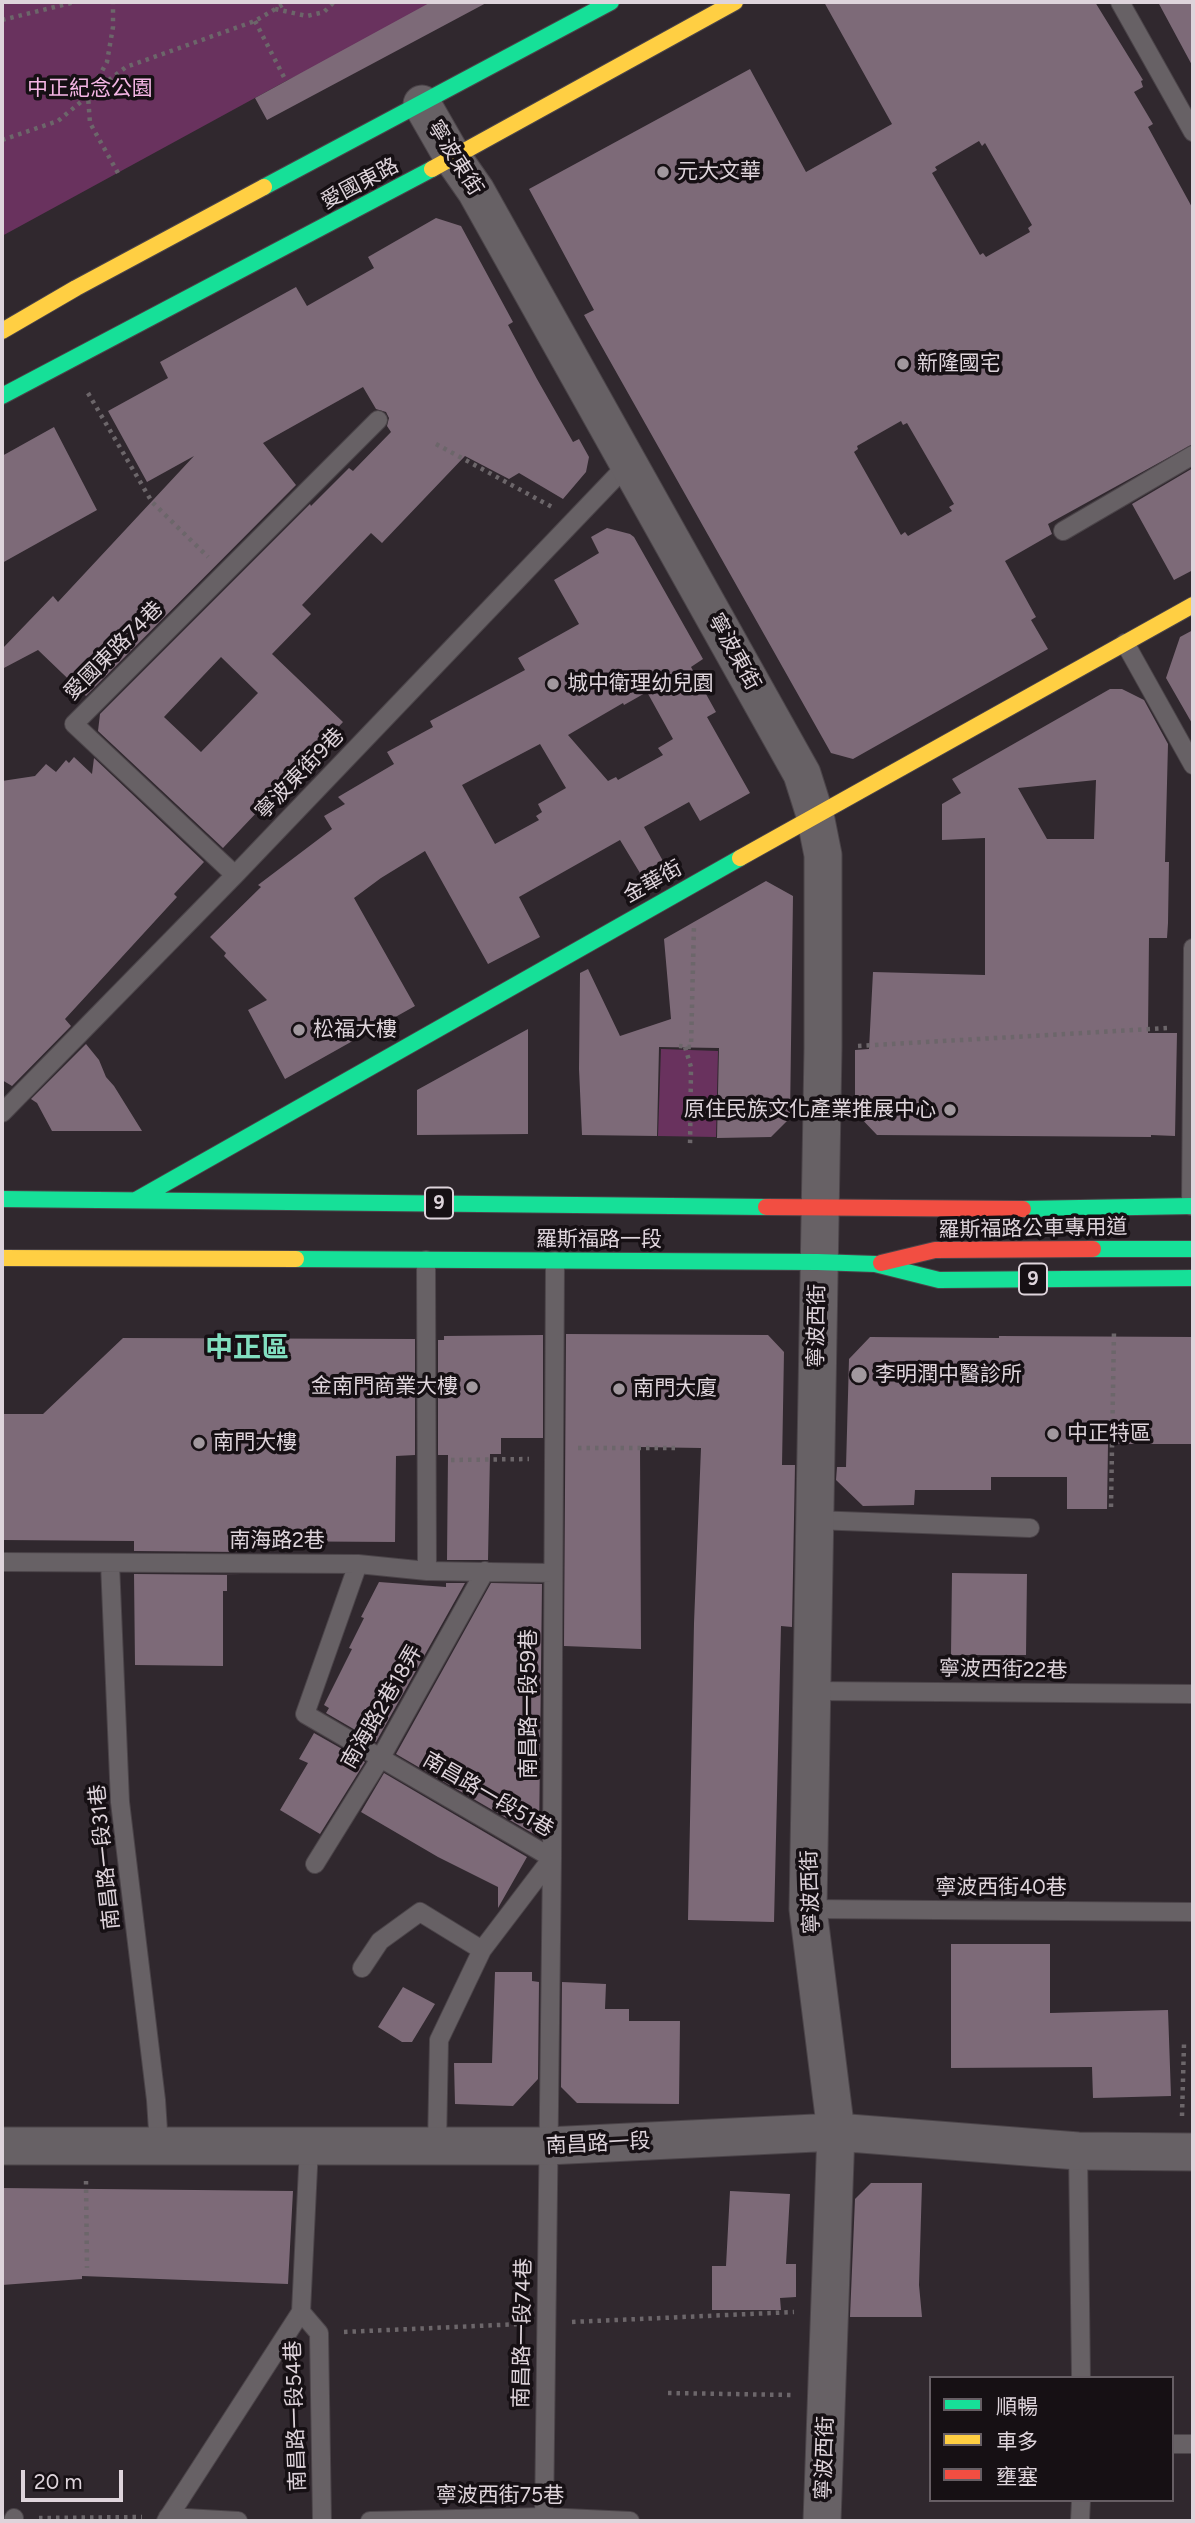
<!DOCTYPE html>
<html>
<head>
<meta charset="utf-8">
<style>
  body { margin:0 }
  #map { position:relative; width:1195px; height:2523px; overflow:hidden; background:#30282e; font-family:Figtree,"Noto Sans TC",sans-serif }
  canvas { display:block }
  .frame { position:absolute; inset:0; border:4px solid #ded4db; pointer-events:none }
  .legend { position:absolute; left:929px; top:2376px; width:245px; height:126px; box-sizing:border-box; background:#161014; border:2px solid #665e64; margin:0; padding:9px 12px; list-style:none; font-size:21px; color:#ded4db }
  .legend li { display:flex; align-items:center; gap:14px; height:35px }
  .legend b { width:35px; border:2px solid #665e64 }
  .scale { position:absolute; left:21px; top:2470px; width:102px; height:32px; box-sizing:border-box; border:4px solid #ded4db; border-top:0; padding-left:9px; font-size:21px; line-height:24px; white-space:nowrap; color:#ded4db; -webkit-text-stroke:5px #161014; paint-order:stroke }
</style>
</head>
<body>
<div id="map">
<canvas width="1195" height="2523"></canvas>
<div class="frame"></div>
<ul class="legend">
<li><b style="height:9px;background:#16e098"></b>順暢</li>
<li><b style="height:9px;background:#ffcf43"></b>車多</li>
<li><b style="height:9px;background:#f24e42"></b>壅塞</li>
</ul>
<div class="scale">20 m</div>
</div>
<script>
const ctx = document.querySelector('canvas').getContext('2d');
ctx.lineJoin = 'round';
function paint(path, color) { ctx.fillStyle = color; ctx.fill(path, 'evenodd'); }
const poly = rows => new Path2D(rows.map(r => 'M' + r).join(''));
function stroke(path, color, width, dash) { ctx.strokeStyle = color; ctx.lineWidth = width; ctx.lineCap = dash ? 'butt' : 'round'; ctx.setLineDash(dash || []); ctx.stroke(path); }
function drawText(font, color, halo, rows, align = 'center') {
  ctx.font = font + ' Figtree,"Noto Sans TC",sans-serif'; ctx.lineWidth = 7; ctx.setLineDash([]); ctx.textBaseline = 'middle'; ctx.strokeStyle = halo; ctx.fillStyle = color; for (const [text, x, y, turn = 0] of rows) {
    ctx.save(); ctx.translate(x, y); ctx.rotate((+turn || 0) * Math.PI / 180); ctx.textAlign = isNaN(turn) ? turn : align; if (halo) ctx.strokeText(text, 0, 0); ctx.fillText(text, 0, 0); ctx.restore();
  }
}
paint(poly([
  [2,2,447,2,286,81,2,236],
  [661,1049,718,1051,716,1137,658,1136]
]), '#69325e');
paint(poly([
  [431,2,488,2,267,120,255,98],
  [824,2,1095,2,1143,80,1141,81,1143,87,1134,92,1153,124,1148,127,1193,209,1193,444,1048,524,1052,534,1005,561,1036,617,1031,620,1048,649,853,759,831,753,584,315,594,310,529,189,750,69,806,172,892,124],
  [979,141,982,146,985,143,1032,225,1028,228,1030,232,986,257,983,253,980,255,932,173,937,170,935,167],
  [901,421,903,425,907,423,954,504,949,507,952,511,908,536,905,532,901,535,854,452,858,449,857,446],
  [1158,2,1193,2,1193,67],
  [436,218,461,226,513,322,508,325,537,379,573,442,579,439,589,457,586,472,563,499,519,473,509,479,465,456,382,543,371,533,302,605,311,614,272,654,343,722,304,764,299,759,254,806,259,810,223,848,98,731,100,714,310,504,311,506,349,468,353,471,391,432,387,426,389,418,386,412,376,409,363,387,263,443,296,485,86,696,38,650,2,669,2,649,53,596,58,602,194,456,147,482,108,411,168,378,160,362,296,287,307,306,374,268,368,257],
  [221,657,258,693,201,752,164,717],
  [54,427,97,510,2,563,2,456],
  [1193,468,1193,570,1174,580,1132,504],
  [607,528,630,534,634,537,703,659,691,667,716,712,707,717,750,793,700,821,689,802,644,827,663,861,640,873,620,840,519,897,540,937,488,964,425,851,381,878,354,898,415,1006,285,1079,248,1010,267,1000,224,956,226,953,210,937,261,887,258,885,332,829,324,816,345,804,338,797,394,764,387,752,433,727,430,721,525,670,518,658,579,624,554,580,599,553,591,537],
  [647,692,673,739,658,748,663,755,618,780,616,777,608,781,568,735,623,703,624,705],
  [540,744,566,788,538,804,542,812,536,816,539,820,495,844,462,785],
  [1193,630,1193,725,1166,678,1180,637],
  [1110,689,1122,689,1144,700,1168,744,1165,862,1169,862,1168,923,1167,938,1149,938,1148,1033,1177,1033,1175,1136,1151,1135,1151,1137,877,1135,855,1112,855,1050,869,1049,873,972,985,975,985,838,942,840,942,804,961,793,952,779],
  [1096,780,1094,839,1047,839,1018,788],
  [74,757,92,774,94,758,204,862,174,894,177,897,65,1019,71,1026,12,1086,2,1080,2,781,35,776,46,764,56,772,66,760,69,763],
  [766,881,793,896,790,1118,771,1137,717,1138,719,1048,659,1047,657,1136,582,1135,579,1069,580,973,588,969,620,1036,671,1019,664,939],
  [528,1029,528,1134,417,1135,417,1090],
  [86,1044,99,1060,106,1077,114,1086,142,1131,52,1131,37,1103,31,1099],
  [566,1334,768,1335,784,1352,782,1465,795,1465,792,1627,781,1626,774,1922,688,1920,694,1623,701,1448,640,1447,641,1649,564,1646],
  [543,1335,543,1438,501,1438,501,1454,490,1454,488,1560,447,1560,448,1455,438,1455,438,1340,444,1340,444,1336],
  [999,1336,1193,1337,1193,1444,1108,1444,1107,1509,1067,1509,1067,1477,991,1477,991,1490,915,1490,914,1505,863,1506,836,1480,837,1467,846,1467,849,1359,870,1337,999,1338],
  [123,1338,415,1339,415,1455,396,1456,395,1542,241,1541,241,1552,134,1551,134,1541,2,1540,2,1414,43,1414],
  [952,1573,1027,1574,1026,1655,951,1655],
  [134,1574,242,1575,227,1575,227,1591,223,1591,223,1666,135,1665],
  [379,1582,446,1587,446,1583,465,1583,376,1742,326,1713,329,1708,324,1705,352,1649,349,1648,364,1618,361,1617],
  [491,1583,542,1584,539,1837,396,1754],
  [314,1733,365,1762,320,1834,280,1810,308,1763,299,1759],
  [384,1773,527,1857,498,1908,498,1887,438,1857,361,1812],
  [951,1944,1050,1944,1050,2013,1168,2010,1171,2096,1093,2098,1092,2067,951,2068],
  [495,1972,532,1972,532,1981,539,1982,538,2079,513,2106,455,2104,454,2063,492,2063],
  [562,1982,606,1984,605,2009,629,2009,629,2021,680,2021,679,2104,577,2103,561,2087],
  [403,1987,435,2004,412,2042,402,2042,378,2027],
  [871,2183,922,2183,919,2285,922,2317,850,2317,855,2199],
  [2,2188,293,2191,288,2284,82,2276,82,2279,2,2285],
  [730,2191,790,2194,786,2264,796,2264,796,2297,780,2298,781,2310,712,2310,712,2266,726,2266]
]), '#7d6a78');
const lane = poly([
  [1120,2,1193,132],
  [1063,531,1193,455],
  [1125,643,1193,765],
  [235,875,74,724,378,420],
  [2,1113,235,875,628,464],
  [1191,1206,1193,948],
  [426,1260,427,1571],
  [814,1520,1030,1528],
  [2,1562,358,1564,427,1571,552,1573],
  [110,1563,120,1802,156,2100,159,2146],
  [358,1564,305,1714,552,1858,482,1950,439,2040,437,2146],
  [811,1691,1193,1694],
  [315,1864,380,1759,485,1571],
  [808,1909,1193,1912],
  [362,1968,380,1941,420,1912,482,1950],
  [309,2147,301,2312,319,2333,322,2521],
  [1078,2151,1081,2378],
  [1172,2444,1193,2444],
  [168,2517,238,2521],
  [13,2521,14,2518],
  [166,2521,301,2312],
  [370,2521,544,2517,630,2521],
  [544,2521,552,1858,555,1261],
  [1080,2521,1081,2500]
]);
const street = poly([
  [422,104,453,158,476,191,802,774,815,815,823,855,823,1048,808,1909,836,2132,822,2521],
  [2,2146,547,2146,836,2132,1078,2151,1193,2152]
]);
const fast = poly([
  [264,187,611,2],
  [2,396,432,169],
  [2,1199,766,1207],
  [136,1200,740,858],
  [1023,1209,1193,1206],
  [1093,1249,1193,1249],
  [296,1259,817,1262,875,1264,939,1280,1193,1278]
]);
const slow = poly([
  [432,169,735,2],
  [2,331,76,288,264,187],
  [740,858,1193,605],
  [2,1258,296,1259]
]);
const jam = poly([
  [766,1207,1023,1209],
  [881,1263,935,1250,1093,1249]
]);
stroke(lane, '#4b4449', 20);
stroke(street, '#4b4449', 39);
stroke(fast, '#4b4449', 18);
stroke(slow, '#4b4449', 18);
stroke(jam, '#4b4449', 18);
stroke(poly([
  [275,9,307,16,324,12,334,2],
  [2,20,75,2],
  [255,21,286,81],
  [2,140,58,121,88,96,107,62,113,27,113,2],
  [118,173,90,123,88,96,126,67,255,21,287,2],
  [88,393,152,502,208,557],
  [436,444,552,507],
  [679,1046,691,1047,694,924],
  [858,1046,1168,1028],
  [685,1047,691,1067,690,1148],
  [578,1448,677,1448],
  [451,1460,529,1459],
  [1111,1507,1114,1331],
  [1182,2116,1184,2044],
  [86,2181,87,2268],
  [572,2322,794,2312],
  [344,2332,521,2324],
  [668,2393,791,2395],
  [39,2518,142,2517]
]), '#6c666a', 4.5, [3.5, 5]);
stroke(lane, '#676165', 18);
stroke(street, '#676165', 37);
stroke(fast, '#16e098', 16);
stroke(slow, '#ffcf43', 16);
stroke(jam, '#f24e42', 16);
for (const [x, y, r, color] of [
  [663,172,7,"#a1989e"],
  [903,364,7,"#a1989e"],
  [553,684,7,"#a1989e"],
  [299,1030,7,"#a1989e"],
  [950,1110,7,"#a1989e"],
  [859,1375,9,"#a1989e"],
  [472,1387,7,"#a1989e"],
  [619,1389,7,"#a1989e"],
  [1053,1434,7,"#a1989e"],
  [199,1443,7,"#a1989e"]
]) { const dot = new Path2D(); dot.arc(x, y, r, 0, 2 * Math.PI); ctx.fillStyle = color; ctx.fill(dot); stroke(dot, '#161014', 2.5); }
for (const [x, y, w] of [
  [439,1203,28],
  [1033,1279,28]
]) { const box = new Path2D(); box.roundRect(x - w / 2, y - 15.5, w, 31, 5); ctx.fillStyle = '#161014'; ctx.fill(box); stroke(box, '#ded4db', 2); }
drawText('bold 19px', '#ded4db', null, [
  ["9",439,1203],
  ["9",1033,1279]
]);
drawText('21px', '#f4b5e4', '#161014', [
  ["中正紀念公園",90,89]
]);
drawText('21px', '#ded4db', '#161014', [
  ["寧波東街",455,158,58],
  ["愛國東路",360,184,-28],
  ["愛國東路74巷",114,651,-45],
  ["寧波東街",734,652,61],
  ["寧波東街9巷",300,774,-46],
  ["金華街",653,882,-29],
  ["羅斯福路公車專用道",1033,1229,-1],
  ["羅斯福路一段",599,1240],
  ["寧波西街",817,1326,-89],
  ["南海路2巷",277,1541],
  ["寧波西街22巷",1003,1670,1],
  ["南昌路一段59巷",529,1704,-90],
  ["南海路2巷18弄",382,1707,-60],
  ["南昌路一段51巷",488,1795,30],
  ["南昌路一段31巷",105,1857,-96],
  ["寧波西街40巷",1001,1888],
  ["寧波西街",811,1892,-92],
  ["南昌路一段",598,2144,-3],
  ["南昌路一段74巷",523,2333,-89],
  ["南昌路一段54巷",296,2416,-92],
  ["寧波西街",825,2458,-88],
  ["寧波西街75巷",500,2496]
]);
drawText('21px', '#ded4db', '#161014', [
  ["元大文華",677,172],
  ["新隆國宅",917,364],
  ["城中衛理幼兒園",567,684],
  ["松福大樓",313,1030],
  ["原住民族文化產業推展中心",936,1110,"right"],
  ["李明潤中醫診所",875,1375],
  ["金南門商業大樓",458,1387,"right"],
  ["南門大廈",633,1389],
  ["中正特區",1067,1434],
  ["南門大樓",213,1443]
], 'left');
drawText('bold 28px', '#82dfc0', '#161014', [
  ["中正區",247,1349]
]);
</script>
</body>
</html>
